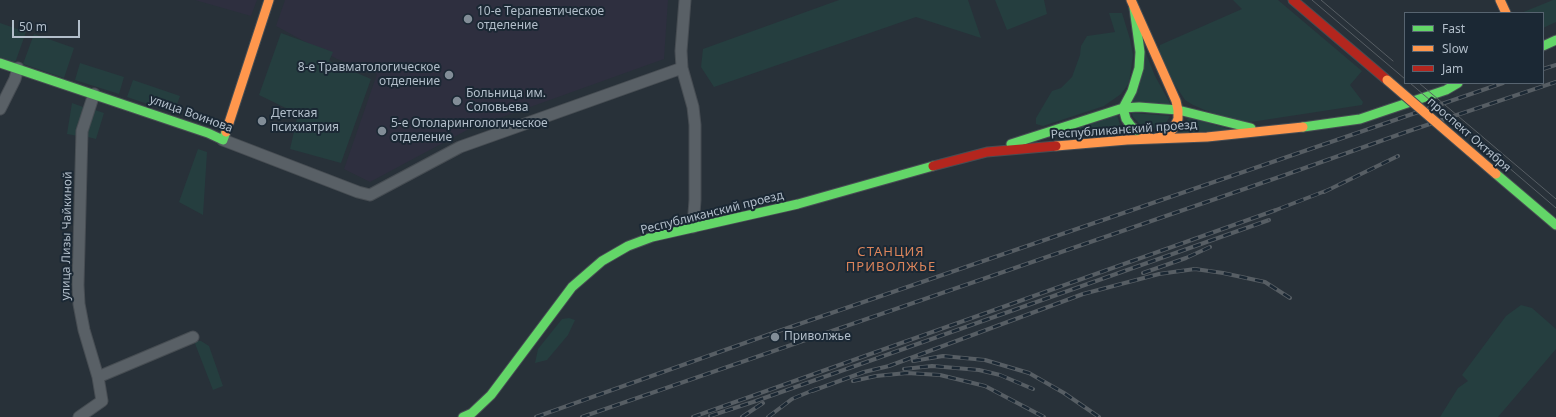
<!DOCTYPE html>
<html>
<head>
<meta charset="utf-8">
<style>
  body { margin:0 }
  #map { position:relative; width:1556px; height:417px; overflow:hidden; background:#283139; font-family:"Noto Sans",sans-serif }
  canvas { display:block }
  .legend { position:absolute; left:1404px; top:12px; width:140px; height:72px; box-sizing:border-box; background:#1b2834; border:1px solid #576470; margin:0; padding:5px 7px; list-style:none; font-size:12px; color:#b2beca }
  .legend li { display:flex; align-items:center; gap:8px; height:20px }
  .legend b { width:20px; border:1px solid #576470 }
  .scale { position:absolute; left:12px; top:20px; width:68px; height:18px; box-sizing:border-box; border:2px solid #b2beca; border-top:0; padding-left:5px; font-size:12px; line-height:14px; white-space:nowrap; color:#b2beca; -webkit-text-stroke:3px #1b2834; paint-order:stroke }
</style>
</head>
<body>
<div id="map">
<canvas width="1556" height="417"></canvas>
<ul class="legend">
<li><b style="height:5px;background:#63d668"></b>Fast</li>
<li><b style="height:5px;background:#ff974d"></b>Slow</li>
<li><b style="height:5px;background:#b3261e"></b>Jam</li>
</ul>
<div class="scale">50 m</div>
</div>
<script>
const ctx = document.querySelector('canvas').getContext('2d');
ctx.lineJoin = 'round';
function paint(path, color) { ctx.fillStyle = color; ctx.fill(path, 'evenodd'); }
const poly = rows => new Path2D(rows.map(r => 'M' + r).join(''));
function stroke(path, color, width, dash) { ctx.strokeStyle = color; ctx.lineWidth = width; ctx.lineCap = dash ? 'butt' : 'round'; ctx.setLineDash(dash || []); ctx.stroke(path); }
function drawText(font, color, halo, rows, align = 'center') {
  ctx.font = font + ' "Noto Sans",sans-serif'; ctx.lineWidth = 4; ctx.setLineDash([]); ctx.textBaseline = 'middle'; ctx.strokeStyle = halo; ctx.fillStyle = color; for (const [text, x, y, turn = 0] of rows) {
    ctx.save(); ctx.translate(x, y); ctx.rotate((+turn || 0) * Math.PI / 180); ctx.textAlign = isNaN(turn) ? turn : align; if (halo) ctx.strokeText(text, 0, 0); ctx.fillText(text, 0, 0); ctx.restore();
  }
}
paint(poly([
  [195,0,257,0,251,16],
  [285,0,668,0,664,59,469,129,370,182,344,169,377,74,337,59,276,26]
]), '#2e2f3f');
paint(poly([
  [839,0,968,0,981,38,916,17,714,87,701,67,703,49],
  [995,0,1044,0,1047,14,1007,30],
  [1233,0,1278,0,1362,71,1350,85,1363,102,1362,105,1251,122,1221,117,1193,105,1185,100,1175,85,1159,51,1160,45,1242,9],
  [1553,0,1556,0,1556,22,1543,28,1543,13,1521,13],
  [1109,13,1122,13,1130,39,1133,55,1129,83,1121,94,1104,106,1043,126,1036,124,1036,118,1052,91,1061,88,1072,77,1080,55,1081,46,1087,36,1115,32],
  [0,23,26,32,15,63,0,57],
  [281,33,333,52,329,61,371,79,341,163,290,149,298,114,259,95],
  [34,34,74,48,64,78,23,64],
  [1145,51,1155,76,1171,105,1131,103],
  [80,63,124,77,119,94,75,80],
  [133,80,180,96,174,113,127,97],
  [72,103,86,108,78,136,67,134],
  [92,109,104,113,96,139,84,136],
  [1132,113,1170,116,1166,123,1160,127,1153,128,1141,125,1133,117],
  [1117,115,1120,125,1125,132,1051,137],
  [1188,117,1232,130,1179,133,1185,125],
  [198,149,207,152,203,215,179,202],
  [1521,305,1532,308,1556,329,1556,349,1498,417,1440,417,1458,388,1468,381,1462,375,1506,316],
  [569,318,575,320,568,335,547,360,535,363,538,349,562,319],
  [194,341,201,341,209,346,223,386,213,390]
]), '#253e3f');
const street = poly([
  [685,0,681,51,682,68,693,107,695,125,695,200,693,227],
  [0,109,15,79,18,68],
  [223,140,358,192,370,195,460,147,682,68],
  [98,377,193,337],
  [79,417,102,401,98,377,84,330,79,304,78,285,82,131,94,94]
]);
const fast = poly([
  [1134,8,1140,52,1139,68,1132,91,1123,108,1126,119,1131,126,1143,135],
  [1543,46,1556,40],
  [0,63,208,133,223,140,226,132],
  [1303,127,1360,119,1446,90,1458,83],
  [1011,144,1123,108,1139,107,1178,110,1251,128],
  [1496,174,1556,225],
  [463,417,472,413,491,395,572,287,602,261,628,246,652,237,798,204,933,166]
]);
const slow = poly([
  [1131,0,1176,101,1178,110,1178,119,1173,129,1163,136,1153,139,1143,135],
  [1500,0,1506,13],
  [226,132,269,0],
  [1056,146,1127,140,1207,137,1303,127]
]);
const jam = poly([
  [1293,0,1387,80],
  [933,166,987,152,1056,146]
]);
stroke(street, '#474d53', 13);
stroke(fast, '#474d53', 11);
stroke(slow, '#474d53', 11);
stroke(jam, '#474d53', 11);
stroke(street, '#596066', 11);
stroke(fast, '#63d668', 9);
stroke(slow, '#ff974d', 9);
stroke(jam, '#b3261e', 9);
stroke(poly([
  [1312,0,1405,79],
  [1321,0,1393,61],
  [1410,83,1556,208],
  [1419,83,1556,199]
]), '#575e64', 1);
const rail = poly([
  [1543,69,1556,65],
  [1324,192,1398,156],
  [1143,273,1186,258,1210,247],
  [913,361,943,356,985,360,1029,373,1064,393,1099,417],
  [904,369,932,366,979,370,1000,375,1033,389],
  [853,381,876,376,907,373,940,375,985,386,1044,417],
  [812,391,864,372,889,366,1083,294,1159,274,1195,269,1223,273,1265,282,1290,298],
  [710,416,753,402,1269,220],
  [536,417,773,333,1503,83],
  [582,417,1285,175,1406,132,1556,82],
  [693,417,1276,210,1328,190],
  [742,417,763,403],
  [768,417,792,399,816,389]
]);
stroke(rail, '#575e64', 4);
stroke(rail, '#1b2834', 2.5, [8]);
const slowBridge = poly([
  [1387,80,1496,174]
]);
stroke(slowBridge, '#464e55', 11, []);
stroke(slowBridge, '#ff974d', 9);
for (const [x, y, r, color] of [
  [468,19,5,"#828d97"],
  [449,75,5,"#828d97"],
  [457,101,5,"#828d97"],
  [262,121,5,"#828d97"],
  [382,131,5,"#828d97"],
  [775,337,5,"#828d97"]
]) { const dot = new Path2D(); dot.arc(x, y, r, 0, 2 * Math.PI); ctx.fillStyle = color; ctx.fill(dot); stroke(dot, '#1b2834', 1.5); }
drawText('12px', '#b2beca', '#1b2834', [
  ["10-е Терапевтическое",477,12],
  ["отделение",477,26],
  ["8-е Травматологическое",440,68,"right"],
  ["отделение",440,82,"right"],
  ["Больница им.",466,94],
  ["Соловьева",466,108],
  ["Детская",271,114],
  ["психиатрия",271,128],
  ["5-е Отоларингологическое",391,124],
  ["отделение",391,138],
  ["Приволжье",784,337]
], 'left');
drawText('12px', '#b2beca', '#1b2834', [
  ["улица Воинова",191,114,20],
  ["Республиканский проезд",1124,130,-4],
  ["проспект Октября",1469,135,41],
  ["Республиканский проезд",712,213,-14],
  ["улица Лизы Чайкиной",67,236,-89]
]);
ctx.letterSpacing = '1px';
drawText('13px', '#dc855b', '#1b2834', [
  ["СТАНЦИЯ",891,252],
  ["ПРИВОЛЖЬЕ",891,267]
]);
ctx.letterSpacing = '0px';
</script>
</body>
</html>
